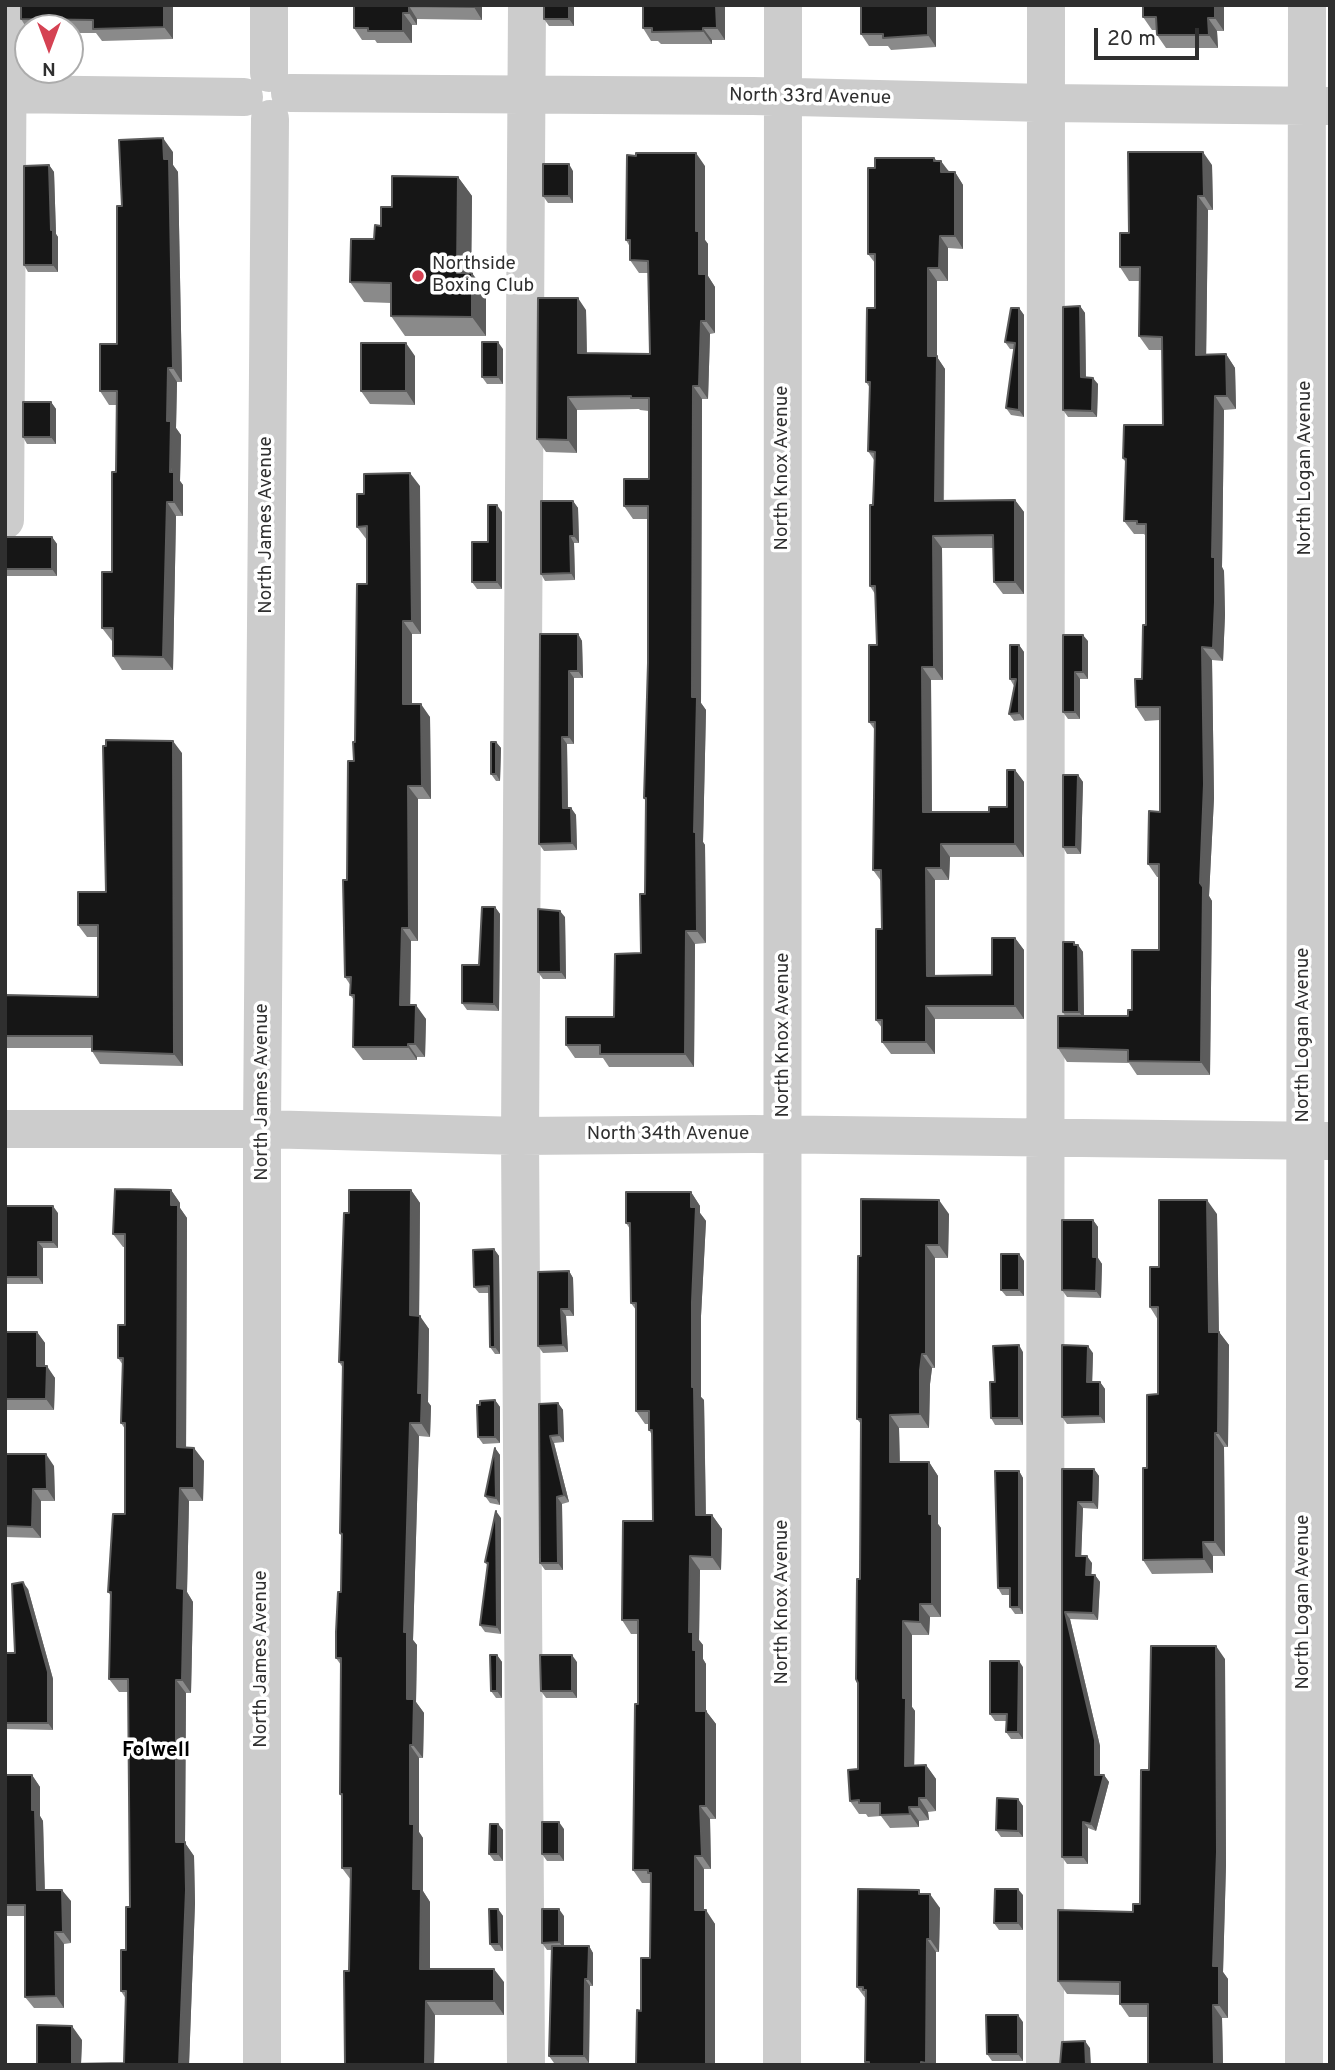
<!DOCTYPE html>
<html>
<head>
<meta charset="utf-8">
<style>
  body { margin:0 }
  #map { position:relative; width:1335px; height:2070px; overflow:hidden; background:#fff; font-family:Overpass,sans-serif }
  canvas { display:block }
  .frame { position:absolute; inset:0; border:7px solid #2f2f2f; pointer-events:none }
  .north { position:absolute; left:14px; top:14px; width:70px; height:70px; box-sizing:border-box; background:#fff; border:2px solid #acacac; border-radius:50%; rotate:180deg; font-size:19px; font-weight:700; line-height:28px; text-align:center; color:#2f2f2f }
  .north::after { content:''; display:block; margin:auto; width:24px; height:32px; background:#d54253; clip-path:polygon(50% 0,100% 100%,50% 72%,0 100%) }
  .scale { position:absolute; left:1094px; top:28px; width:105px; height:32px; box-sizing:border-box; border:4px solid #2f2f2f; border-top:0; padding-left:9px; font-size:21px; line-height:24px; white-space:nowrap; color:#2f2f2f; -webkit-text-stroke:5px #fff; paint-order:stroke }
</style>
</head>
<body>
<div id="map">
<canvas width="1335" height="2070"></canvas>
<div class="frame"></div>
<div class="north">N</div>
<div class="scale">20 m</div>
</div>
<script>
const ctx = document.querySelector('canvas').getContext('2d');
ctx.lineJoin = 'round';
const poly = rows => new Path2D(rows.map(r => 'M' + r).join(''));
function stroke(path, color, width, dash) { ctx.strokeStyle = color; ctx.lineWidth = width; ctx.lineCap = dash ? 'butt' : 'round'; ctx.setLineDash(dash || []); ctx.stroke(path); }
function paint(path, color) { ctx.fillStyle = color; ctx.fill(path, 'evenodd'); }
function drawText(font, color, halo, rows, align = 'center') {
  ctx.font = font + ' Overpass,sans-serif'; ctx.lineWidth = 7; ctx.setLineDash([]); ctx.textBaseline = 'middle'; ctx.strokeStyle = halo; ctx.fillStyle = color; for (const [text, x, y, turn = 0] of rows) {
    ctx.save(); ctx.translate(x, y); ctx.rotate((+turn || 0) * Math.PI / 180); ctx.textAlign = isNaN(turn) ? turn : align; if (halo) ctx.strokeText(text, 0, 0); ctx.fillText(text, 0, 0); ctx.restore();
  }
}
stroke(poly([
  [269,5,269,73],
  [290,93,753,96,1046,103,1330,106],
  [5,94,244,97],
  [5,520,8,5],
  [5,1129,262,1129,520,1136,753,1134,1329,1141],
  [262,2065,262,1129,270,119],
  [526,2065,520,1136,527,5],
  [782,2065,783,5],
  [1045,2065,1046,5],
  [1304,2065,1307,5]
]), '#ccc', 38);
paint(poly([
  [21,5,173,5,173,39,102,41,96,33,70,33,70,28,28,28,28,30,21,19],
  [354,5,482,5,482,20,417,19,417,25,412,25,412,43,377,43,375,40,362,40,354,28],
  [544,5,574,5,574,26,549,26,544,19],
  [643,5,725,5,725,40,712,40,712,44,661,44,658,41,651,41,643,28],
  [861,5,936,5,936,47,891,50,888,46,869,46,861,34],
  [1224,5,1224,31,1217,31,1218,48,1166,48,1157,35,1157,30,1152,30,1143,17],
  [173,152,173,165,178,172,182,382,177,382,176,428,181,435,180,481,183,485,183,516,176,516,173,670,122,670,113,656,113,641,112,641,102,628,112,572,116,472,117,405,109,405,100,391,117,344,122,206],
  [934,158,950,172,955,172,963,185,963,249,948,248,948,281,937,281,937,357,945,369,944,501,1015,500,1024,512,1024,594,1003,594,994,582,993,548,942,548,943,680,931,680,932,812,989,812,1007,807,1015,770,1024,782,1024,857,950,857,949,880,935,880,935,976,992,975,1015,938,1024,950,1024,1019,935,1019,935,1054,891,1054,882,1042,882,1028,876,1020,882,929,881,881,873,870,875,730,869,722,877,645,875,594,870,586,874,460,868,451,870,388,866,382,875,308,875,263,868,254,875,168],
  [49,165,54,172,56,234,58,237,58,272,28,272,24,265],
  [1212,165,1213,210,1208,210,1206,355,1226,354,1235,368,1236,409,1224,410,1222,567,1224,571,1225,615,1223,661,1212,660,1214,798,1209,896,1212,901,1210,1075,1137,1075,1129,1063,1067,1062,1058,1048,1065,1016,1063,1012,1076,945,1078,945,1083,952,1084,1016,1128,1016,1132,1010,1159,950,1159,877,1157,877,1148,864,1160,812,1160,720,1145,721,1136,707,1142,679,1146,625,1146,536,1144,534,1134,534,1124,521,1126,463,1123,458,1163,425,1162,350,1149,350,1139,336,1140,281,1129,281,1120,267,1129,233],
  [705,166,705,240,708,244,708,276,715,287,715,333,710,334,708,399,702,399,701,703,706,710,703,842,705,845,706,943,695,944,694,1067,609,1067,603,1058,575,1058,566,1045,614,1017,641,953,645,894,646,802,644,798,648,663,648,519,633,519,624,506,649,479,649,411,640,410,639,409,577,410,577,453,546,452,537,439,586,310,587,353,650,354,648,273,639,273,630,260,630,247,626,240],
  [573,171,573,203,548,203,543,196],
  [458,177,472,196,471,273,486,292,486,336,405,336,391,316,391,303,364,302,350,282,392,207],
  [1080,306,1085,313,1086,377,1098,384,1097,417,1068,417,1063,410],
  [1019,308,1024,315,1024,417,1011,415,1006,408,1014,349,1010,349,1005,342],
  [503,349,503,384,487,384,482,377],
  [415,356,415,405,370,404,361,391],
  [51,402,56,409,56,444,27,444,23,437],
  [420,486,421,634,412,634,412,704,430,717,431,799,418,799,418,941,411,941,410,1005,426,1019,425,1057,417,1057,417,1060,363,1060,353,1047,354,1000,350,995,351,986,345,977,347,880,354,761,367,584,367,540,357,527,364,494],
  [573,501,578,508,579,543,574,543,575,580,545,581,541,574],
  [502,512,502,589,477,589,472,582,488,542],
  [5,537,52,537,57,544,57,576,5,576],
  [540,634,578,634,582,641,583,678,574,678,574,744,567,744,568,808,571,808,576,815,577,850,544,851,539,844],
  [1063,635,1088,641,1088,679,1080,679,1080,719,1068,719,1063,712],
  [1019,645,1024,652,1024,720,1014,721,1009,714,1014,686,1010,679],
  [496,742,501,748,500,781,496,781,491,774],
  [182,753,183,1066,100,1064,92,1051,92,1048,5,1048,5,995,98,997,98,937,87,937,78,925,106,892],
  [1078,775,1083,782,1081,854,1067,854,1063,847],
  [495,907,500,914,499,1011,467,1010,462,1003,479,965],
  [565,917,566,979,543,979,538,972],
  [171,1190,180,1203,180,1208,187,1218,186,1448,204,1461,203,1501,189,1501,187,1592,193,1602,191,1693,186,1693,185,1843,194,1856,195,1903,189,2065,37,2064,82,2040,81,2063,124,2063,126,1999,121,1991,126,1950,130,1907,128,1692,119,1692,109,1679,111,1596,108,1592,125,1514,125,1429,121,1423,123,1365,118,1358,125,1325,125,1247,123,1247,113,1234],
  [411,1190,420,1203,419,1316,429,1329,428,1402,431,1406,430,1437,419,1436,413,1640,417,1645,416,1702,424,1713,423,1758,419,1758,419,1832,423,1838,423,1891,430,1902,430,1969,504,1982,504,2015,435,2015,434,2065,345,2065,349,1971,351,1880,342,1868,342,1798,340,1794,341,1665,336,1658,341,1592,342,1536,340,1533,343,1368,339,1362,349,1213],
  [691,1192,700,1206,700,1213,706,1221,701,1316,701,1397,704,1400,706,1515,712,1515,722,1529,721,1570,700,1570,699,1640,703,1645,703,1659,706,1664,706,1711,716,1724,716,1819,710,1819,711,1869,704,1869,704,1910,715,1924,715,2065,641,2011,650,1958,651,1883,642,1883,633,1870,638,1704,638,1634,631,1634,622,1620,653,1521,652,1435,649,1430,649,1424,645,1424,636,1411,636,1310,631,1303,630,1229,626,1223],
  [5,1206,58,1213,58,1248,43,1248,43,1284,5,1284],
  [949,1214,948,1258,935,1258,935,1368,932,1368,930,1384,929,1428,899,1428,900,1462,929,1462,938,1476,938,1524,941,1528,941,1617,930,1617,929,1635,912,1635,912,1707,915,1711,914,1766,926,1765,936,1779,936,1811,928,1812,929,1820,919,1821,919,1827,890,1828,881,1816,868,1817,866,1814,859,1814,850,1801,858,1769,861,1424,857,1419,861,1256],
  [1217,1214,1219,1332,1229,1345,1228,1447,1224,1447,1225,1556,1213,1556,1213,1573,1152,1574,1143,1560,1147,1468,1158,1394,1158,1320,1150,1307,1159,1267],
  [1093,1220,1098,1227,1098,1258,1102,1264,1101,1298,1067,1297,1062,1290],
  [494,1249,499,1256,500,1354,495,1354,490,1347,490,1293,479,1293,474,1287],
  [1019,1254,1024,1261,1024,1296,1006,1296,1001,1290],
  [569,1271,573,1278,574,1316,566,1316,568,1352,543,1353,538,1346],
  [5,1332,37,1332,45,1343,45,1366,55,1378,54,1410,5,1410],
  [1023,1352,1023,1425,995,1425,991,1418,995,1382],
  [1093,1353,1092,1382,1100,1382,1105,1389,1105,1423,1067,1424,1062,1417],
  [495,1400,500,1407,500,1443,483,1444,478,1437,480,1405],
  [558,1403,563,1410,564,1442,554,1443,569,1502,562,1504,563,1570,545,1570,540,1563,539,1404],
  [495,1448,500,1455,500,1505,490,1503,485,1496],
  [5,1454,54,1466,55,1501,41,1501,41,1538,5,1537],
  [1062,1469,1094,1469,1099,1476,1098,1509,1083,1508,1081,1556,1092,1563,1091,1575,1095,1575,1100,1582,1098,1620,1070,1619,1100,1746,1100,1775,1104,1775,1109,1782,1096,1831,1088,1828,1088,1864,1067,1864,1062,1857],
  [1019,1471,1023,1478,1023,1614,1015,1614,1010,1607,1010,1595,1002,1595,998,1588],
  [501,1518,501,1634,485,1632,480,1625,488,1566,485,1562],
  [28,1589,53,1679,53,1730,5,1729,5,1653,15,1653],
  [497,1655,502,1662,502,1698,496,1698,491,1691],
  [1225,1659,1226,1865,1223,1972,1228,1979,1228,2018,1222,2018,1223,2065,1148,2065,1148,2017,1129,2017,1120,2004,1120,1995,1067,1994,1058,1981,1133,1912,1140,1904,1149,1770],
  [577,1662,577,1698,546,1698,541,1691],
  [1023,1667,1023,1739,1011,1739,1006,1732,1006,1721,995,1721,990,1714],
  [5,1775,32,1775,40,1787,40,1816,43,1821,45,1890,71,1901,71,1943,64,1944,64,2008,34,2008,25,1997,25,1916,5,1916],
  [1018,1799,1023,1806,1023,1837,1001,1837,996,1830],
  [498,1824,503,1830,503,1861,494,1861,489,1854],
  [564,1829,564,1861,547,1861,542,1854],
  [921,1894,940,1908,939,1952,936,1952,936,2065,867,2065,865,2062,866,1999,857,1987],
  [1023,1895,1023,1930,999,1930,994,1923],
  [498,1909,503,1916,503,1951,495,1951,490,1944],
  [564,1916,564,1946,589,1946,593,1953,593,1986,590,1986,589,2063,554,2063,549,2056,552,1950,547,1950,542,1943],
  [1023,2022,1023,2061,992,2061,987,2054]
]), '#8a8a8a');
paint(poly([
  [164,5,173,5,173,39,164,27],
  [474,5,482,5,482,20,474,7],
  [569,5,574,5,574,26,569,19],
  [716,5,725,5,725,40,717,28],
  [928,5,936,5,936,47,928,35],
  [1215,5,1224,5,1224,31,1215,18],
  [409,6,417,19,417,25,409,13],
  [403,13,412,25,412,43,403,31],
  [1208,18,1217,31,1218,48,1209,35],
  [703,28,712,40,712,44,703,31],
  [163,138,173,152,173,165,178,172,182,382,173,368],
  [1203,152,1212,165,1213,210,1204,196],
  [696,153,705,166,705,240,708,244,708,276,715,287,715,333,706,321,699,274,696,231],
  [934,158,941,169,941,161,950,173,950,185,934,161],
  [569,164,573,171,573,203,569,196],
  [49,165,54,172,56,234,58,237,58,272,53,265],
  [955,172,963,185,963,249,955,236],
  [458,177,472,196,471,292,457,273],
  [1198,196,1208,210,1206,368,1196,355],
  [940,236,948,248,948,281,939,268],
  [928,268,937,281,937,357,945,369,943,514,935,501,928,356],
  [472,273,486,292,486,336,472,317],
  [578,298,586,310,587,366,578,353],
  [1080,306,1085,313,1086,384,1081,377],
  [1019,308,1024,315,1024,417,1019,410],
  [701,321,710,334,708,399,699,386],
  [498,342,503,349,503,384,498,377],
  [406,343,415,356,415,405,406,391],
  [1226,354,1235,368,1236,409,1227,396],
  [168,368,177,382,176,428,181,435,180,481,183,485,183,516,174,502,167,421],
  [1093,378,1098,384,1097,417,1092,411],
  [693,386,702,399,701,703,706,710,703,842,705,845,706,943,697,931,694,832,692,697],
  [1215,396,1224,410,1222,567,1224,571,1225,615,1223,661,1213,648,1212,557],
  [568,397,577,410,577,453,568,440],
  [51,402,56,409,56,444,51,437],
  [410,473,420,486,421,634,412,621],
  [1015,500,1024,512,1024,594,1015,582],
  [573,501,578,508,579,543,574,536],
  [167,502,176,516,173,670,163,657],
  [497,505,502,512,502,589,497,582],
  [570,536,574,543,575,580,571,573],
  [933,536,942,548,943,680,934,667],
  [52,537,57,544,57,576,52,569],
  [403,621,412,634,412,717,403,704],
  [578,634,582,641,583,678,578,671],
  [1083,635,1088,641,1088,679,1083,672],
  [1019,645,1024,652,1024,720,1019,713],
  [1202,647,1212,660,1214,798,1209,896,1212,901,1210,1075,1201,1062,1200,883],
  [922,667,931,680,932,825,923,812],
  [569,671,574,678,574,744,569,737],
  [1075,672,1080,679,1080,719,1075,712],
  [421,704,430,717,431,799,422,786],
  [562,737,567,744,568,815,563,808],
  [173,741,182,753,183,1066,174,1054],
  [496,742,501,748,500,781,496,774],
  [1015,770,1024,782,1024,857,1015,844],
  [1078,775,1083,782,1081,854,1076,847],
  [408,786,418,799,418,941,409,928],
  [571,808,576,815,577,850,572,843],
  [941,844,950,857,949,880,941,868],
  [926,868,935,880,935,988,927,976],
  [495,907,500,914,499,1011,494,1004],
  [560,911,565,917,566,979,561,972],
  [402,928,411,941,410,1019,400,1005],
  [686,931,695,944,694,1067,685,1054],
  [1015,938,1024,950,1024,1019,1015,1006],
  [1074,942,1078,948,1078,945,1083,952,1084,1019,1079,1012],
  [416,1005,426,1019,425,1057,415,1044],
  [926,1006,935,1019,935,1054,926,1042],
  [408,1044,417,1057,417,1060,408,1047],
  [171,1190,180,1203,180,1208,187,1218,186,1461,177,1447],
  [411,1190,420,1203,419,1329,410,1315],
  [691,1192,700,1206,700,1213,706,1221,701,1316,701,1397,704,1400,706,1528,696,1515,692,1387],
  [939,1200,949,1214,948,1258,939,1245],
  [1207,1200,1217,1214,1219,1345,1209,1332],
  [53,1206,58,1213,58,1248,53,1242],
  [1093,1220,1098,1227,1098,1258,1102,1264,1101,1298,1096,1291,1093,1257],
  [38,1242,43,1248,43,1284,38,1277],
  [926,1245,935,1258,935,1368,926,1354],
  [494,1249,499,1256,500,1354,495,1347],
  [1019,1254,1024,1261,1024,1296,1019,1290],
  [569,1271,573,1278,574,1316,569,1309],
  [561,1309,566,1316,568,1352,563,1345],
  [420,1316,429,1329,428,1402,431,1406,430,1437,421,1423,418,1393],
  [37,1332,45,1343,45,1378,37,1366],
  [1219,1332,1229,1345,1228,1447,1218,1433],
  [1019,1345,1023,1352,1023,1425,1019,1418],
  [1088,1346,1093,1353,1092,1389,1087,1382],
  [922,1354,932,1368,930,1384,929,1428,920,1414,920,1370],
  [47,1366,55,1378,54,1410,46,1399],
  [1100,1382,1105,1389,1105,1423,1100,1416],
  [495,1400,500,1407,500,1443,495,1437],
  [558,1403,563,1410,564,1442,559,1435],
  [890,1415,899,1428,900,1476,890,1462],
  [410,1423,419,1436,413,1640,417,1645,416,1702,424,1713,423,1758,413,1745,407,1699,404,1632],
  [1215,1433,1224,1447,1225,1556,1215,1542],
  [550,1436,554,1443,569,1502,564,1495],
  [194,1448,204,1461,203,1501,194,1488],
  [495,1448,500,1455,500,1505,496,1498],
  [46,1454,54,1466,55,1501,47,1489],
  [929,1462,938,1476,938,1524,941,1528,941,1617,932,1604,929,1514],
  [1094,1469,1099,1476,1098,1509,1093,1502],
  [1019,1471,1023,1478,1023,1614,1019,1607],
  [180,1488,189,1501,187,1592,193,1602,191,1693,182,1680,177,1588],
  [33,1489,41,1501,41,1538,32,1527],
  [557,1497,562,1504,563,1570,558,1563],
  [1078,1502,1083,1508,1081,1563,1076,1556],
  [496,1511,501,1518,501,1634,497,1627],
  [712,1515,722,1529,721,1570,712,1557],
  [1203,1542,1213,1556,1213,1573,1204,1559],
  [690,1556,700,1570,699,1640,703,1645,703,1659,706,1664,706,1724,696,1711,693,1650,689,1632],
  [1087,1556,1092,1563,1091,1582,1086,1575],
  [1095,1575,1100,1582,1098,1620,1093,1613],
  [23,1582,28,1589,53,1679,53,1730,48,1723],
  [920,1604,930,1617,929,1635,920,1622],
  [1065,1612,1070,1619,1100,1746,1100,1782,1095,1775],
  [903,1621,912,1635,912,1707,915,1711,914,1780,905,1766,903,1698],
  [1216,1646,1225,1659,1226,1865,1223,1972,1228,1979,1228,2018,1219,2005,1213,1966],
  [497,1655,502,1662,502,1698,497,1691],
  [572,1655,577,1662,577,1698,572,1691],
  [1019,1661,1023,1667,1023,1739,1018,1732],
  [176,1680,186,1693,185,1843,194,1856,195,1903,189,2065,179,2065,176,1842],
  [706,1711,716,1724,716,1819,706,1806],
  [410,1745,419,1758,419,1832,423,1838,423,1891,430,1902,430,1982,420,1969,413,1889,410,1824],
  [926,1765,936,1779,936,1811,926,1798],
  [32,1775,40,1787,40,1816,43,1821,45,1902,37,1890,32,1810],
  [1104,1775,1109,1782,1096,1831,1091,1824],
  [919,1798,928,1812,929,1820,919,1807],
  [1018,1799,1023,1806,1023,1837,1018,1831],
  [700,1806,710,1819,711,1869,702,1856],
  [909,1807,919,1821,919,1827,910,1814],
  [559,1822,564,1829,564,1861,559,1854],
  [1083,1822,1088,1828,1088,1864,1083,1857],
  [498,1824,503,1830,503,1861,498,1854],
  [695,1856,704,1869,704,1924,695,1910],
  [1018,1889,1023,1895,1023,1930,1018,1923],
  [62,1890,71,1901,71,1943,63,1932],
  [930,1894,940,1908,939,1952,930,1939],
  [498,1909,503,1916,503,1951,499,1944],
  [559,1909,564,1916,564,1949,559,1942],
  [706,1910,715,1924,715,2065,706,2065],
  [55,1932,64,1944,64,2008,56,1996],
  [927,1939,936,1952,936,2065,928,2065,926,2063],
  [589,1946,593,1953,593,1986,588,1979],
  [494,1969,504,1982,504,2015,494,2001],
  [585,1979,590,1986,589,2063,584,2056],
  [426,2001,435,2015,434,2065,425,2065],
  [1213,2005,1222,2018,1223,2065,1214,2065],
  [1018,2015,1023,2022,1023,2061,1018,2054],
  [72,2026,82,2040,81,2065,72,2064],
  [1085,2041,1090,2048,1091,2065,1086,2065]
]), '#5c5c5c');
const building = poly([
  [21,5,164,5,164,27,93,29,93,20,21,19,21,5],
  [354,5,474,5,474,7,409,6,409,13,403,13,403,31,368,31,368,28,354,28,354,5],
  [544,5,569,5,569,19,544,19,544,5],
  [643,5,716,5,717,28,703,28,703,31,652,32,652,28,643,28,643,5],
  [861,5,928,5,928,35,883,38,883,34,861,34,861,5],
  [1143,5,1215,5,1215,18,1208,18,1209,35,1157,35,1156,17,1143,17,1143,5],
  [163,138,164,159,169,159,173,368,168,368,167,421,171,421,170,472,174,472,174,502,167,502,163,657,113,656,113,628,102,628,102,572,112,572,112,472,116,472,117,391,100,391,100,344,117,344,117,206,122,206,119,140,163,138],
  [1128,152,1203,152,1204,196,1198,196,1196,355,1226,354,1227,396,1215,396,1212,557,1215,557,1215,602,1213,648,1202,647,1204,784,1200,883,1203,887,1201,1062,1128,1061,1128,1050,1058,1048,1058,1016,1128,1016,1128,1010,1132,1010,1132,950,1159,950,1159,864,1148,864,1149,811,1160,812,1160,707,1136,707,1135,679,1142,679,1143,625,1146,625,1146,524,1137,524,1137,521,1124,521,1126,459,1123,458,1124,425,1163,425,1162,337,1139,336,1140,267,1120,267,1120,233,1129,233,1128,152],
  [636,153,696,153,696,231,699,231,699,274,706,274,706,321,701,321,699,386,693,386,692,697,697,697,694,832,696,832,697,931,686,931,685,1054,600,1054,600,1045,566,1045,566,1017,614,1017,615,954,641,953,640,894,645,894,646,798,644,798,648,663,648,506,624,506,624,479,649,479,649,398,631,398,631,396,568,397,568,440,537,439,538,298,578,298,578,353,650,354,648,261,630,260,630,240,626,240,627,155,636,156,636,153],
  [875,158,934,158,934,161,941,161,941,172,955,172,955,236,940,236,939,268,928,268,928,356,937,356,935,501,1015,500,1015,582,994,582,993,535,933,536,934,667,922,667,923,812,989,812,989,807,1007,807,1007,770,1015,770,1015,844,941,844,941,868,926,868,927,976,992,975,992,938,1015,938,1015,1006,926,1006,926,1042,882,1042,882,1020,876,1020,876,929,882,929,881,870,873,870,875,722,869,722,869,645,877,645,875,586,870,586,870,505,873,505,875,452,868,451,870,382,866,382,867,308,875,308,875,254,868,254,868,168,875,168,875,158],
  [543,164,569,164,569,196,543,196,543,164],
  [49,165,51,230,53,230,53,265,24,265,24,166,49,165],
  [392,176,458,177,457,273,472,273,472,317,391,316,391,283,350,282,351,239,374,239,375,225,381,226,381,207,392,207,392,176],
  [1080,306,1081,377,1093,378,1092,411,1063,410,1063,307,1080,306],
  [1011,308,1019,308,1019,410,1006,408,1015,343,1005,342,1011,308],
  [482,342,498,342,498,377,482,377,482,342],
  [361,343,406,343,406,391,361,391,361,343],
  [23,402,51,402,51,437,23,437,23,402],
  [410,473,412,621,403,621,403,704,421,704,422,786,408,786,409,928,402,928,400,1005,416,1005,415,1044,408,1044,408,1047,353,1047,354,995,350,995,351,977,345,977,343,880,347,880,348,761,354,761,353,742,355,742,357,584,367,584,367,526,357,527,357,494,364,494,364,474,410,473],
  [541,501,573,501,574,536,570,536,571,573,541,574,541,501],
  [488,505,497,505,497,582,472,582,472,542,488,542,488,505],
  [5,537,52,537,52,569,5,569,5,537],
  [540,634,578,634,578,671,569,671,569,737,562,737,563,808,571,808,572,843,539,844,540,634],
  [1063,635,1083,635,1083,672,1075,672,1075,712,1063,712,1063,635],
  [1010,645,1019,645,1019,713,1009,714,1016,679,1010,679,1010,645],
  [106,740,173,741,174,1054,92,1051,92,1036,5,1036,5,995,98,997,98,925,78,925,78,892,106,892,103,746,106,746,106,740],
  [491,742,496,742,496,774,491,774,491,742],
  [1063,775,1078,775,1076,847,1063,847,1063,775],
  [482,907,495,907,494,1004,462,1003,462,965,479,965,482,907],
  [538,909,560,911,561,972,538,972,538,909],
  [1063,942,1074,942,1074,945,1078,945,1079,1012,1063,1012,1063,942],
  [115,1189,171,1190,171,1205,178,1205,177,1447,194,1448,194,1488,180,1488,177,1588,184,1589,182,1680,176,1680,176,1842,185,1842,186,1890,179,2065,34,2065,37,2064,37,2025,72,2026,72,2064,124,2063,126,1991,121,1991,121,1950,126,1950,126,1907,130,1907,128,1679,109,1679,111,1592,108,1592,113,1514,125,1514,125,1423,121,1423,123,1358,118,1358,118,1325,125,1325,125,1234,113,1234,115,1189],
  [349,1190,411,1190,410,1315,420,1316,418,1393,422,1393,421,1423,410,1423,404,1632,407,1632,407,1699,414,1699,413,1745,410,1745,410,1824,414,1824,413,1889,421,1889,420,1969,494,1969,494,2001,426,2001,425,2065,345,2065,344,1971,349,1971,351,1868,342,1868,342,1794,340,1794,341,1658,336,1658,336,1632,338,1592,341,1592,342,1534,340,1533,343,1362,339,1362,344,1213,349,1213,349,1190],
  [626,1192,691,1192,691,1207,696,1207,692,1302,692,1387,694,1387,696,1515,712,1515,712,1557,690,1556,689,1632,693,1632,693,1650,696,1650,696,1711,706,1711,706,1806,700,1806,702,1856,695,1856,695,1910,706,1910,706,2065,636,2065,637,2010,641,2011,641,1958,650,1958,651,1873,648,1873,648,1870,633,1870,635,1704,638,1704,638,1620,622,1620,623,1521,653,1521,652,1430,649,1430,649,1411,636,1411,636,1303,631,1303,630,1223,626,1223,626,1192],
  [861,1199,939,1200,939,1245,926,1245,926,1354,922,1354,920,1370,920,1414,890,1415,890,1462,929,1462,929,1514,932,1514,932,1604,920,1604,920,1622,903,1621,903,1698,906,1698,905,1766,926,1765,926,1798,919,1798,919,1807,909,1807,910,1814,880,1815,880,1803,859,1803,859,1800,850,1801,848,1770,858,1769,858,1683,856,1679,857,1579,860,1579,861,1419,857,1419,858,1256,861,1256,861,1199],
  [1159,1200,1207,1200,1209,1332,1219,1332,1218,1433,1215,1433,1215,1542,1203,1542,1204,1559,1143,1560,1143,1468,1147,1468,1147,1395,1158,1394,1158,1307,1150,1307,1150,1267,1159,1267,1159,1200],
  [5,1206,53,1206,53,1242,38,1242,38,1277,5,1277,5,1206],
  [1062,1220,1093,1220,1093,1257,1097,1257,1096,1291,1062,1290,1062,1220],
  [494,1249,495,1347,490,1347,489,1286,474,1287,473,1250,494,1249],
  [1001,1254,1019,1254,1019,1290,1001,1290,1001,1254],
  [569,1271,569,1309,561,1309,563,1345,538,1346,538,1272,569,1271],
  [5,1332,37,1332,37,1366,47,1366,46,1399,5,1399,5,1332],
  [1019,1345,1019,1418,991,1418,990,1382,995,1382,993,1346,1019,1345],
  [1062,1345,1088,1346,1087,1382,1100,1382,1100,1416,1062,1417,1062,1345],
  [495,1400,495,1437,478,1437,477,1405,480,1405,480,1401,495,1400],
  [558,1403,559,1435,550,1436,564,1495,557,1497,558,1563,540,1563,539,1404,558,1403],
  [495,1448,496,1498,485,1496,495,1448],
  [5,1454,46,1454,47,1489,33,1489,32,1527,5,1526,5,1454],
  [1062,1469,1094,1469,1093,1502,1078,1502,1076,1556,1087,1556,1086,1575,1095,1575,1093,1613,1065,1612,1095,1740,1095,1775,1104,1775,1091,1824,1083,1822,1083,1857,1062,1857,1062,1469],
  [995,1471,1019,1471,1019,1607,1010,1607,1010,1588,998,1588,995,1471],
  [496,1511,497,1627,480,1625,488,1563,485,1562,496,1511],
  [23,1582,48,1672,48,1723,5,1723,5,1653,15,1653,12,1584,23,1582],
  [1151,1646,1216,1646,1217,1852,1213,1966,1219,1966,1219,2005,1213,2005,1214,2065,1148,2065,1148,2004,1120,2004,1120,1982,1058,1981,1058,1910,1133,1912,1133,1904,1140,1904,1141,1770,1149,1770,1151,1646],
  [490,1655,497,1655,497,1691,491,1691,490,1655],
  [540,1655,572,1655,572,1691,541,1691,540,1655],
  [990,1661,1019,1661,1018,1732,1006,1732,1007,1714,990,1714,990,1661],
  [5,1775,32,1775,32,1810,35,1810,37,1890,62,1890,63,1932,55,1932,56,1996,25,1997,25,1905,5,1905,5,1775],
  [997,1798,1018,1799,1018,1831,996,1830,997,1798],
  [542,1822,559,1822,559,1854,542,1854,542,1822],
  [490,1824,498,1824,498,1854,489,1854,490,1824],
  [858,1889,919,1890,919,1894,930,1894,930,1939,927,1939,926,2063,921,2062,921,2065,869,2065,869,2062,865,2062,866,1990,863,1990,863,1987,857,1987,858,1889],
  [995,1889,1018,1889,1018,1923,994,1923,995,1889],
  [489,1909,498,1909,499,1944,490,1944,489,1909],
  [542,1909,559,1909,559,1942,542,1943,542,1909],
  [552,1946,589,1946,588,1979,585,1979,584,2056,549,2056,552,1946],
  [986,2015,1018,2015,1018,2054,987,2054,986,2015],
  [1085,2041,1086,2065,1060,2065,1062,2042,1085,2041]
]);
paint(building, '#161616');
stroke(building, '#5c5c5c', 2);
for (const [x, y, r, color] of [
  [418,276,7,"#d54253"]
]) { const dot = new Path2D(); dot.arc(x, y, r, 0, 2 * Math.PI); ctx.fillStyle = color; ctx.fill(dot); stroke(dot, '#fff', 2.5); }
drawText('19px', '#2f2f2f', '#fff', [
  ["North 33rd Avenue",810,98,1],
  ["North Knox Avenue",783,468,-90],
  ["North Logan Avenue",1306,468,-90],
  ["North James Avenue",267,525,-90],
  ["North Knox Avenue",784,1035,-90],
  ["North Logan Avenue",1304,1035,-90],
  ["North James Avenue",263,1092,-90],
  ["North 34th Avenue",668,1135],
  ["North Knox Avenue",783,1602,-90],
  ["North Logan Avenue",1304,1602,-90],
  ["North James Avenue",262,1659,-90]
]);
drawText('19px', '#2f2f2f', '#fff', [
  ["Northside",432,265],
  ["Boxing Club",432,287]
], 'left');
drawText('bold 21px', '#000', '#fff', [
  ["Folwell",156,1752]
]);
</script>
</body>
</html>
